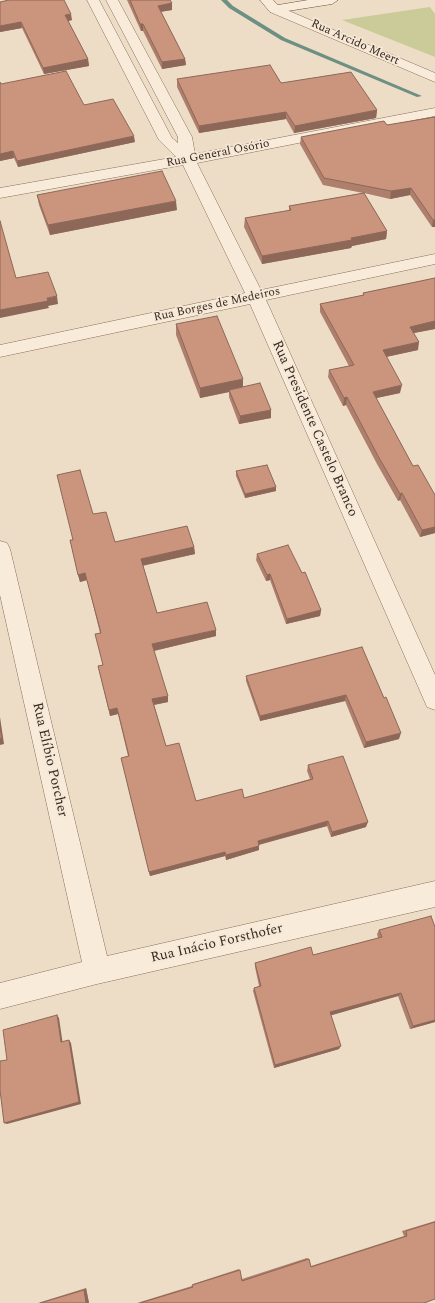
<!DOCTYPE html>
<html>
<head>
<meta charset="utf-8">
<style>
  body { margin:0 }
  canvas { display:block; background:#edddc6 }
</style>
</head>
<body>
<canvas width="435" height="1303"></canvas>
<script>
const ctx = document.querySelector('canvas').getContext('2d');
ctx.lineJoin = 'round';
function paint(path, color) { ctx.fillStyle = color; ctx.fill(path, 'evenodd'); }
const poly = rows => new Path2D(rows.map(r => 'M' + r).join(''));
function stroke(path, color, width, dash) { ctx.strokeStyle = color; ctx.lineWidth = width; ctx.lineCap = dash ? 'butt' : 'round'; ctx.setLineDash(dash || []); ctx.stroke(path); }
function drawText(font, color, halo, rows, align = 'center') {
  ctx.font = font + ' Spectral,serif'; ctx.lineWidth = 3.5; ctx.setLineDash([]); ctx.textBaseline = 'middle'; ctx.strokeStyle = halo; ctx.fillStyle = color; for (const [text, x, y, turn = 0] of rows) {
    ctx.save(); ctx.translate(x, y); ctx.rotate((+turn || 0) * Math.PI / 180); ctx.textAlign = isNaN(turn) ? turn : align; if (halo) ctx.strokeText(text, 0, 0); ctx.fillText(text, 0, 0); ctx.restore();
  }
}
paint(poly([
  [430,7,435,14,435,57,342,20]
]), '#cbcb9a');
paint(poly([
  [221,0,227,0,233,6,285,38,422,96,417,97,281,40,229,8,221,0]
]), '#6e8f83');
const street = poly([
  [87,0,99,0,172,138,178,143,178,137,106,0,118,0,192,137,195,154,435,108,435,116,197,163,261,290,435,254,435,264,266,300,435,675,435,710,427,707,424,700,250,304,0,357,0,345,245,293,183,165,0,198,0,188,176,157,159,140,87,0],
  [275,5,435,73,435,82,270,12,269,9,270,6,275,5],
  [0,541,7,543,10,549,107,956,435,881,435,907,97,984,0,1009,0,983,82,962,0,595,0,541]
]);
const secondary = poly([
  [260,0,273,0,278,5,308,0,338,0,332,4,275,13,270,12,260,0]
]);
stroke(street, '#886f5c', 1);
stroke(secondary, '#6a503f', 1);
paint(street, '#f8ebd9');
paint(secondary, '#f8ebd9');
paint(poly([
  [127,0,170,0,172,10,161,12,185,59,186,65,162,69,143,31,141,31],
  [0,2,72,20,68,21,88,59,89,66,44,74,22,28,0,32],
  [177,79,281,83,377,110,376,118,294,133,286,119,199,133,177,87],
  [1,84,84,105,135,142,18,167,14,158,0,161],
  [435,117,435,227,432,227,410,195,390,199,364,193,387,231,386,239,352,246,351,248,262,264,244,227,245,218,289,211,289,206,363,193,323,185,300,144,301,137,387,125],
  [37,195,177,210,50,235,39,205],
  [435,278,435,329,414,333,418,350,386,357,400,393,376,398,413,466,435,495,435,533,420,537,400,500,398,501,377,464,346,405,343,406,328,377,329,370,349,366,320,312,320,304,363,295,363,293],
  [176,324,243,387,271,418,239,424,229,397,229,392,200,398,176,335],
  [236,471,276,491,245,498,236,476],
  [93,514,115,542,194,547,195,554,143,565,157,613,216,636,154,651,168,702,154,705,166,746,196,801,244,798,310,779,307,771,308,765,366,827,331,837,327,826,259,845,259,850,226,860,225,856,150,876,121,758,128,756,118,714,110,716,98,666,103,665,97,641,100,633,87,580,80,582,70,540,73,540],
  [257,554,321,610,320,616,286,624,270,580,266,581,256,560],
  [362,647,399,739,364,748,345,701,260,721,246,681,246,676],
  [435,927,435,1022,410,1029,398,996,331,1015,339,1049,274,1068,253,991,254,988,259,986,255,967,255,963,313,955,378,938,377,934,379,930],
  [435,1221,435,1299,424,1303,137,1303,192,1286,193,1284,239,1269,242,1279,307,1258,309,1259,311,1266,404,1236,402,1231],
  [86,1288,89,1303,38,1303]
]), '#ae7f6c');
paint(poly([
  [172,3,172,10,158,12,158,6],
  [71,14,72,20,65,22,65,15],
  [21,22,22,28,0,32,0,26],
  [140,24,143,24,143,31,141,31],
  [88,59,89,66,44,74,43,68],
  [185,59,186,65,162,69,162,62],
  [377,110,376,118,294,133,295,126],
  [286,112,286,119,199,133,199,126],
  [134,136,135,142,18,167,17,161],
  [13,151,14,158,0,161,0,154],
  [411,188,410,195,390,199,391,191],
  [176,201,177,210,50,235,48,225],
  [433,220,435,220,435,227,432,227],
  [387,231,386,239,352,246,351,248,262,264,262,256],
  [57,296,58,304,48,306,49,308,0,318,0,310],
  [435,321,435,329,408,334,410,327],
  [419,342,418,350,381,358,383,350],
  [243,379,243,389,229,390,229,392,200,398,200,388],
  [402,385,400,393,372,399,373,392],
  [347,397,346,405,343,406,344,398],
  [271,410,271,418,239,424,240,416],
  [276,487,276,491,245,498,245,494],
  [402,493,400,500,398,501,400,494],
  [435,527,435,533,420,537,422,530],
  [194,547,195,554,142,566,141,559],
  [85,573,87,580,80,582,78,575],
  [270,574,270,580,266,581,267,575],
  [321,610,320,616,286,624,287,619],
  [216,630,216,636,153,651,152,644],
  [346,695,345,701,260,721,260,716],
  [168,696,168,702,153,705,152,699],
  [117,708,118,714,110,716,109,710],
  [0,717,4,744,0,745],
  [401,733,399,739,364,748,366,742],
  [328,821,327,826,257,845,258,841],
  [368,822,366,827,331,837,332,832],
  [259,846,259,850,226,860,226,855],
  [225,852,225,856,150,876,149,872],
  [401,993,398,996,329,1016,330,1012],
  [57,1015,59,1018,63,1045,61,1042],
  [435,1020,435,1022,410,1029,413,1026],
  [69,1040,71,1043,81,1104,7,1124,4,1123],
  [341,1046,339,1049,274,1068,275,1065],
  [86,1288,89,1303,86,1303,84,1290]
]), '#8d6858');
const building = poly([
  [9,0,64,0,71,14,65,15,88,59,43,68,21,22,0,26,0,2,9,0],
  [130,0,170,0,172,3,158,6,185,59,162,62,143,24,140,24,130,0],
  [270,65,281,83,351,72,377,110,295,126,286,112,199,126,177,79,270,65],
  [66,71,84,105,113,99,134,136,17,161,13,151,0,154,0,82,1,84,66,71],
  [435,117,435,220,433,220,411,188,391,191,324,178,301,137,384,121,387,125,435,117],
  [162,171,176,201,48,225,37,195,162,171],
  [364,193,387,231,351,238,352,240,262,256,245,218,291,210,289,206,364,193],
  [0,221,16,278,48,272,57,296,47,298,48,301,0,310,0,221],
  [435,278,435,321,410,327,419,342,383,350,402,385,373,392,413,466,418,465,435,495,435,527,422,530,402,493,400,494,378,456,347,397,344,398,329,370,354,365,320,304,364,295,363,293,435,278],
  [217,316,243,379,200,388,176,324,217,316],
  [260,383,271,410,240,416,229,390,260,383],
  [267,465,276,487,245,494,236,471,267,465],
  [80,470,93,514,106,512,115,542,187,526,194,547,141,559,157,613,207,602,216,630,152,644,168,696,152,699,166,746,179,743,196,801,242,789,244,798,313,779,308,765,343,756,368,822,332,832,328,821,258,841,259,846,226,855,225,852,149,872,121,758,129,756,117,708,109,710,98,666,103,665,95,634,101,633,85,573,78,575,70,540,73,540,57,475,80,470],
  [288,545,302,573,305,572,321,610,287,619,270,574,267,575,257,554,288,545],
  [362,647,384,698,386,697,401,733,366,742,346,695,260,716,246,676,362,647],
  [0,727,2,738,0,739,0,727],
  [431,916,435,927,435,1020,413,1026,401,993,330,1012,341,1046,275,1065,254,988,261,986,255,963,311,947,313,955,382,937,379,930,431,916],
  [57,1015,61,1042,69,1040,79,1102,4,1123,0,1090,0,1061,7,1060,3,1030,57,1015],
  [435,1222,435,1299,424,1303,140,1303,193,1287,192,1285,240,1270,242,1281,309,1259,311,1267,407,1236,406,1231,435,1222],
  [84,1290,86,1303,40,1303,84,1290]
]);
paint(building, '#ca947d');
stroke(building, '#8d6858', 1);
drawText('12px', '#392920', '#f5e8d6', [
  ["Rua Arcido Meert",355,43,24],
  ["Rua General Osório",218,154,-11],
  ["Rua Borges de Medeiros",217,305,-12]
]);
drawText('14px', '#392920', '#f5e8d6', [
  ["Rua Presidente Castelo Branco",314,429,66],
  ["Rua Elíbio Porcher",49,760,77],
  ["Rua Inácio Forsthofer",217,944,-13]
]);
</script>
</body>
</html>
